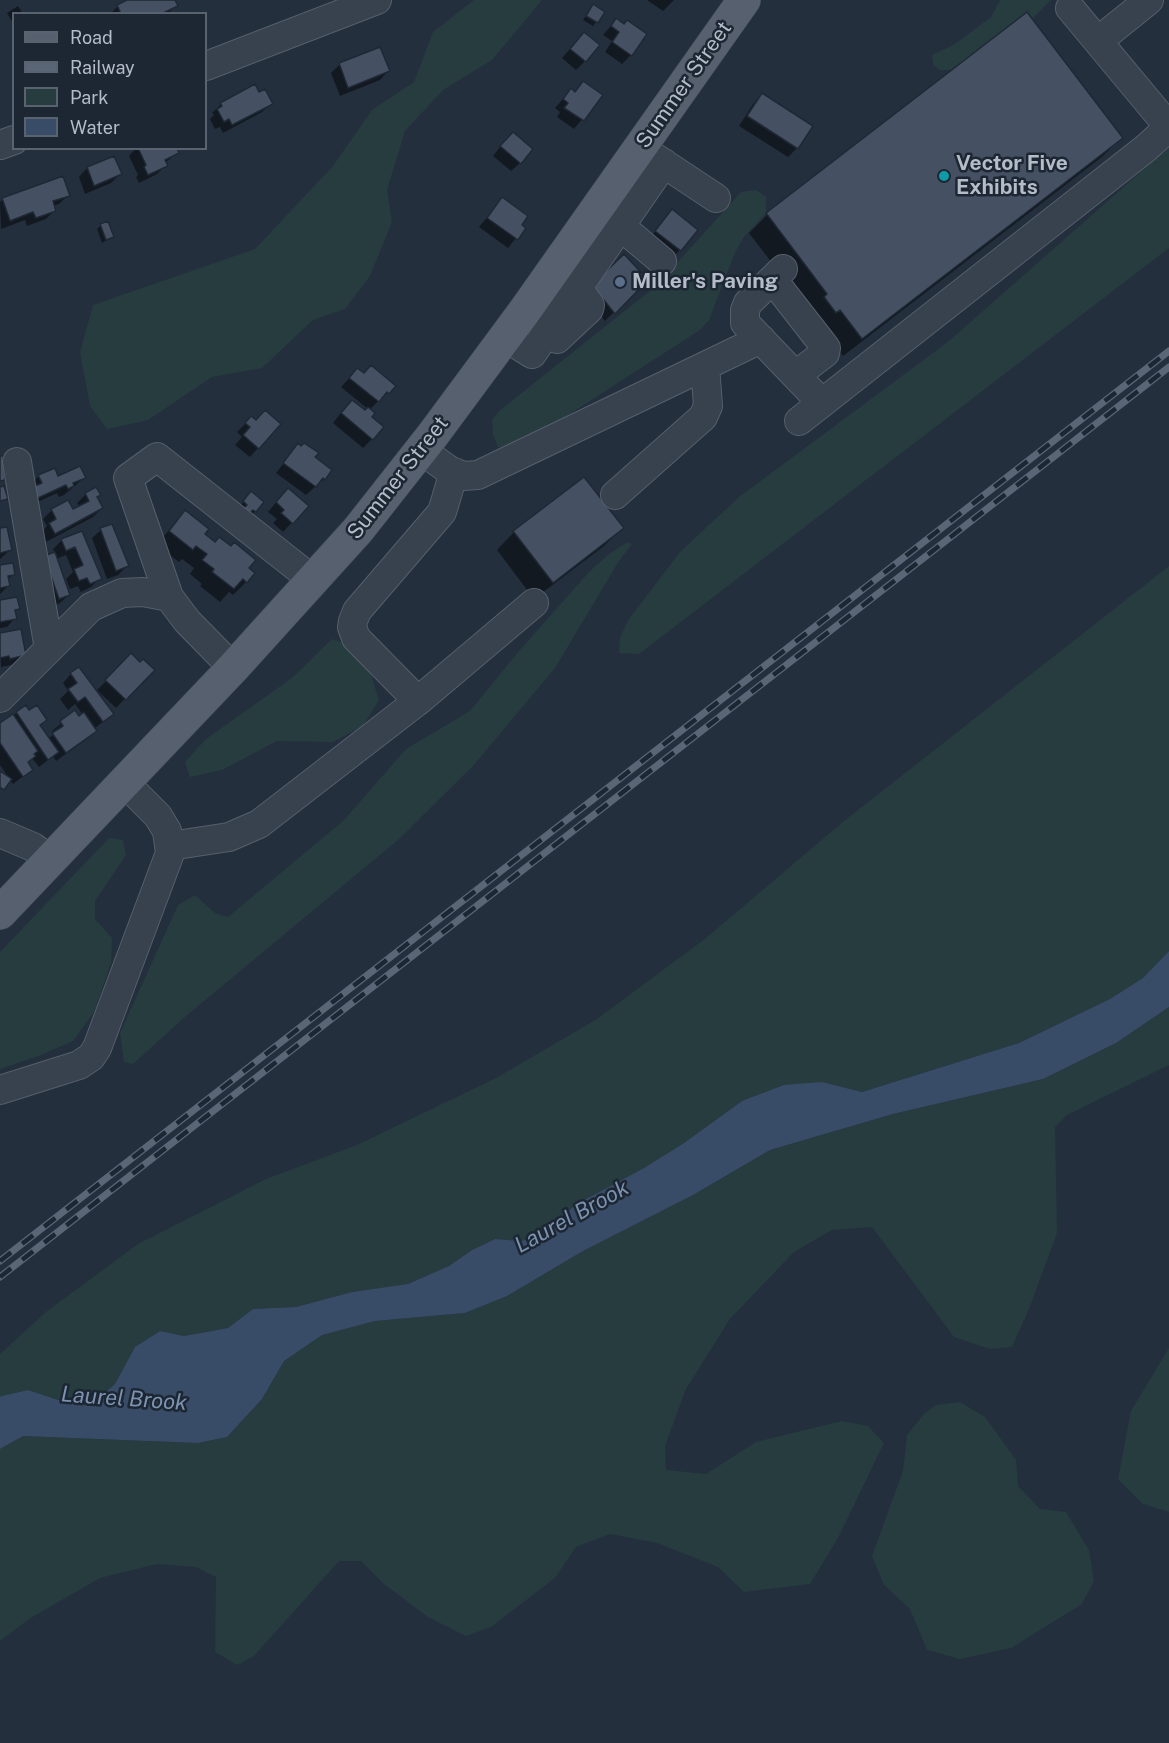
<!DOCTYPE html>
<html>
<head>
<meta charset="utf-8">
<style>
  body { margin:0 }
  #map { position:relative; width:1169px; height:1743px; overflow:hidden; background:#242f3e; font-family:"Public Sans",sans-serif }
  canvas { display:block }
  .legend { position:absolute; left:12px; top:12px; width:195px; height:138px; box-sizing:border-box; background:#1d2633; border:2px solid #59626f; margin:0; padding:8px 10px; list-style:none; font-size:18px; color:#b4bcc9 }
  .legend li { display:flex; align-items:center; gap:12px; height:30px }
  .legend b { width:30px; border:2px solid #59626f }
</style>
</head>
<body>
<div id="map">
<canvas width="1169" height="1743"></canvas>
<ul class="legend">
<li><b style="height:8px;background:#56606e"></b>Road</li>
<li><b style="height:8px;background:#5a6575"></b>Railway</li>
<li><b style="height:16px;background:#263c3f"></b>Park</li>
<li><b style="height:16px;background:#394c67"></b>Water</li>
</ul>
</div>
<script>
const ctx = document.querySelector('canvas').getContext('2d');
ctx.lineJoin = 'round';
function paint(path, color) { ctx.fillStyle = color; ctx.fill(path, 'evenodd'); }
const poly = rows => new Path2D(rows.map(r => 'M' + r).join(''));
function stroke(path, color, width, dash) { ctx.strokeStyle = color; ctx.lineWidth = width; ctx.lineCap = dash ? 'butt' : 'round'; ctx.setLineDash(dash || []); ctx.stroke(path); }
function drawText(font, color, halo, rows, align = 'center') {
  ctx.font = font + ' "Public Sans",sans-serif'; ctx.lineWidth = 5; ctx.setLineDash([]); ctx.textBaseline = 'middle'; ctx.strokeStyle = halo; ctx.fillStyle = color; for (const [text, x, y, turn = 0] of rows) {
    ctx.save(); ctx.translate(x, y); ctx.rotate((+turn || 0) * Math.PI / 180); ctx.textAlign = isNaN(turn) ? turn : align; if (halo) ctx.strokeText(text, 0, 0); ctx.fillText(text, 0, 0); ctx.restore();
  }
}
paint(poly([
  [474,0,542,0,492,60,443,90,405,131,387,190,392,222,370,276,345,309,313,320,262,368,212,377,148,420,107,429,90,406,80,352,93,305,255,249,333,166,372,110,414,82,433,32],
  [1000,0,1051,0,1032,19,951,70,939,70,933,64,932,55,955,44,991,17],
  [1169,147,1169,248,639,654,619,653,620,637,629,619,680,552,739,497,949,341],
  [756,190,766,197,766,213,743,238,734,255,709,320,700,330,517,448,498,447,493,435,492,420,499,411,656,286,741,192],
  [628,542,632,544,619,561,555,668,473,766,398,840,186,1016,133,1064,124,1062,120,1033,178,905,195,895,215,913,228,917,344,820,406,749,470,711,519,651,589,572,609,554],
  [1169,566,1169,951,1143,978,1110,999,1019,1043,862,1092,822,1082,742,1101,684,1143,644,1168,575,1205,542,1236,521,1241,494,1239,472,1250,449,1266,408,1284,352,1292,296,1307,253,1309,228,1328,184,1336,160,1331,135,1347,115,1384,90,1406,61,1401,28,1390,0,1397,0,1354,46,1312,138,1244,266,1179,357,1145,496,1078,597,1019,706,938,844,821],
  [332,639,346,644,370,672,379,700,363,726,333,742,277,741,222,770,190,777,185,762,206,739,292,678],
  [109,838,123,840,126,855,95,901,95,919,112,938,111,963,94,1012,73,1041,41,1055,0,1069,0,952],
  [1169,1007,1169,1065,1067,1115,1055,1127,1057,1233,1029,1309,1012,1347,990,1349,954,1337,872,1227,832,1230,794,1252,730,1319,686,1389,665,1446,666,1470,706,1474,756,1442,842,1421,868,1426,884,1443,838,1538,810,1584,744,1592,718,1567,657,1543,610,1534,576,1547,555,1578,491,1627,466,1636,428,1617,384,1584,361,1561,339,1561,254,1656,237,1665,215,1652,216,1577,196,1567,157,1564,100,1578,29,1619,0,1641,0,1449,23,1436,198,1443,227,1437,262,1399,284,1361,322,1335,375,1321,465,1313,507,1296,583,1251,693,1195,770,1150,893,1114,1043,1079,1116,1043],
  [1169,1348,1169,1512,1143,1504,1118,1479,1131,1411],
  [960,1402,985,1417,1016,1460,1018,1486,1040,1509,1066,1512,1089,1550,1094,1581,1082,1604,1011,1648,960,1659,927,1650,910,1609,884,1585,872,1556,903,1471,907,1435,924,1414,936,1405]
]), '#263c3f');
paint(poly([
  [1169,951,1169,1007,1116,1043,1043,1079,893,1114,770,1150,693,1195,583,1251,507,1296,465,1313,375,1321,322,1335,284,1361,262,1399,227,1437,198,1443,23,1436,0,1449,0,1397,2,1396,28,1390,61,1401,90,1406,115,1384,135,1347,160,1331,184,1336,228,1328,253,1309,296,1307,352,1292,408,1284,449,1266,472,1250,495,1239,521,1241,542,1236,575,1205,644,1168,684,1143,742,1101,784,1085,822,1082,862,1092,1019,1043,1110,999,1143,978]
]), '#394c67');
paint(poly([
  [131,0,174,0,176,5,168,14,110,14,118,6],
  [647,0,674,0,663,11],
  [18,6,23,14,14,14,13,23,7,13],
  [593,6,603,13,593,26,583,20],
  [1027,14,1121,138,1103,156,843,356,749,233,767,215],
  [616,20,631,55,622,64,605,52,612,41,603,35],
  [576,42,585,61,576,70,562,58],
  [380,49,388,71,380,80,340,96,331,73,339,65],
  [583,83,601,96,574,129,557,117,560,112,555,108,571,90,574,93],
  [258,94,271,104,262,112,223,133,220,127,215,129,210,119,214,115,212,113,221,104],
  [762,95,811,127,797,148,788,157,739,126,753,104],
  [504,142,520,163,511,171,493,156],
  [136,148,175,148,177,153,165,163,166,165,157,174,139,183,136,177,138,175,129,156],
  [113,158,120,174,111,183,85,194,79,177,87,168],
  [62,178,68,195,59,204,53,206,55,210,46,219,27,226,25,220,1,229,0,202,2,200],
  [502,199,524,228,508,248,479,227],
  [669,215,696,230,676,254,652,235],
  [101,225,112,237,102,243,97,229],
  [646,280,605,321,584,295],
  [357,370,363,375,394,386,369,410,372,439,363,448,333,423,343,410,365,412,368,409,341,387],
  [251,418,255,422,258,448,250,457,235,445,242,437,237,432],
  [298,445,313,458,324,479,306,495,276,473],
  [39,476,57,478,84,478,64,495,59,497,57,493,29,506,30,485],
  [251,493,255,511,251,515,240,506],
  [86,494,96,498,102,508,93,517,46,542,41,533,47,526,43,519,52,510,72,511,80,507,77,503],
  [279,499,307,506,283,532,273,523,277,519,268,512],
  [185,512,203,534,215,544,230,548,247,569,246,582,233,595,229,592,220,602,200,586,202,584,190,574,194,568,182,559,179,562,156,545],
  [622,528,604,546,534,599,497,550,514,532],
  [0,530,10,550,0,559],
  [101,530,127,566,118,575,107,579,92,538],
  [81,532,100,578,91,587,81,592,78,586,70,589,66,579,73,572,66,555,56,559,69,595,60,603,50,607,36,566,55,554,53,549,62,540],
  [0,566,13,574,8,580,9,585,0,594],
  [0,602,18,609,14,612,15,618,7,627,0,628],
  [0,635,24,655,16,664,1,667],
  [131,656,140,664,153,670,116,708,97,690],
  [71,674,112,714,94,729,87,739,56,761,53,756,39,767,32,758,27,763,31,770,13,784,0,765,0,725,25,707,48,739,54,734,52,731,75,712,79,718,83,715,75,704,68,710,60,699,68,691,63,683]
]), '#0007');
const building = poly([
  [127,0,175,0,178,6,161,14,121,14,117,5,127,0],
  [593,4,605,12,598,23,586,16,593,4],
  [1027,12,1123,138,862,339,840,310,836,313,824,297,827,294,766,213,1027,12],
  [616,18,624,24,627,20,647,34,632,56,612,42,619,32,611,26,616,18],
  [584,32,600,45,586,62,570,49,584,32],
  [380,47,390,71,348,88,339,63,380,47],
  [583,81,603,95,584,121,564,108,568,103,563,99,571,88,575,92,583,81],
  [255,84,259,92,265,89,273,104,232,125,229,119,224,122,217,109,222,106,220,103,255,84],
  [762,93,813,126,798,149,747,116,762,93],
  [513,132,533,149,521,164,500,146,513,132],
  [138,148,177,148,179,153,165,160,168,166,148,175,144,167,146,165,138,148],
  [114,156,122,174,94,186,87,167,114,156],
  [63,176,70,196,53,201,56,211,36,218,33,212,10,221,2,198,63,176],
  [502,197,528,216,522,225,526,228,518,240,487,218,502,197],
  [672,209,698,230,681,251,655,231,672,209],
  [108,221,114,237,106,240,100,224,108,221],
  [624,254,648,280,615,314,592,285,624,254],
  [371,365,396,386,389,394,387,392,379,402,349,378,357,368,364,373,371,365],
  [352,400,365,410,368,407,375,413,372,417,384,427,373,440,341,413,352,400],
  [265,410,281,424,259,449,243,435,250,427,245,423,251,416,256,420,265,410],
  [298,443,301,446,304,443,319,453,315,457,332,470,325,480,323,478,316,487,283,463,298,443],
  [0,456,3,456,5,480,0,481,0,456],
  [80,466,86,478,73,483,74,486,68,489,66,485,38,498,32,487,42,483,38,475,55,468,58,476,80,466],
  [584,477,624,528,553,583,513,531,584,477],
  [4,486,8,499,0,501,0,487,4,486],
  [96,487,101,495,97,497,103,508,55,534,49,523,56,519,51,509,68,500,73,509,89,501,85,493,96,487],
  [288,488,309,506,293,524,281,513,284,510,276,502,288,488],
  [251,491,264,502,256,512,253,510,250,513,244,508,247,505,243,501,251,491],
  [185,510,209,529,205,534,215,542,219,537,231,546,234,542,256,560,249,568,255,573,247,583,243,579,234,589,212,572,214,569,202,560,207,554,196,546,193,550,169,531,185,510],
  [112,524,129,566,116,571,100,528,112,524],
  [7,527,12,550,0,553,0,528,7,527],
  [82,531,102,579,90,584,87,578,79,581,74,569,83,565,75,547,66,551,61,539,82,531],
  [55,552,70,595,59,599,44,556,55,552],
  [13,563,15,575,8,576,10,586,0,588,0,565,13,563],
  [17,597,20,609,15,610,17,619,0,622,0,600,17,597],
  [21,629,26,655,10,659,9,656,0,658,0,633,21,629],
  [131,653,140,662,143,659,155,670,126,700,105,680,131,653],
  [79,667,114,714,103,722,85,697,78,702,68,689,77,683,70,673,79,667],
  [26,705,29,710,37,705,47,720,40,725,59,752,48,760,16,712,26,705],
  [75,710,79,716,84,712,97,731,66,753,52,733,63,726,60,721,75,710],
  [13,714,38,751,34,754,36,756,28,762,33,770,23,777,0,743,0,723,13,714],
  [0,771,12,779,4,790,0,787,0,771]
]);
paint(building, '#455162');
stroke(building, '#1f2835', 1.5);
const minor = poly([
  [1070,8,1169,127],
  [1098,41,1149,0],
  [206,66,377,0],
  [0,145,14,140],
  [648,153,716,198],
  [606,214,662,261],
  [783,269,748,303,745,310,745,323,821,402],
  [773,280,826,348,825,353,796,375],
  [505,337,532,354,664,163],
  [557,339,589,309,590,305,578,288,565,276],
  [799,421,1146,148,1169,127],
  [421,450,449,470,463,476,478,475,761,339],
  [17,462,49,649],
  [615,495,703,417,708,406,705,366],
  [233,668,187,621,169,597,128,478,157,457,313,580],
  [0,698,91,607,122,593,143,592,169,597],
  [418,701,356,638,352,627,353,621,357,611,442,512,454,472],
  [0,833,33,847,50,860],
  [170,846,229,837,259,824,418,701,534,603],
  [0,1090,79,1065,91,1057,97,1048,170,853,167,831,158,816,125,783]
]);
const major = poly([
  [0,913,233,668,358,530,432,436,526,309,744,0]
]);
stroke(minor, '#565f6c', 30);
stroke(major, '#414a57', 34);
stroke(minor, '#38414e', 28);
stroke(major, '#56606e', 33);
const rail = poly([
  [0,1261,1169,351],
  [0,1277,1169,367]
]);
stroke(rail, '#5a6575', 7);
stroke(rail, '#1d2633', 4.5, [14]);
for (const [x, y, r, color] of [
  [944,176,6,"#0f9aa8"],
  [620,282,6,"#5c6f8a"]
]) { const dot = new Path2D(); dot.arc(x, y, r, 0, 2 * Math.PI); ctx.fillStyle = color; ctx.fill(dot); stroke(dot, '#1d2633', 2); }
drawText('21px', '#b4bcc9', '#1d2633', [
  ["Summer Street",684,85,-55],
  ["Summer Street",398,478,-52]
]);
drawText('bold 21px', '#b4bcc9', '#1d2633', [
  ["Vector Five",956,164],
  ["Exhibits",956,188],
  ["Miller's Paving",632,282]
], 'left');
drawText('italic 22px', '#7c92b1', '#1d2633', [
  ["Laurel Brook",572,1217,-29],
  ["Laurel Brook",124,1399,4]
]);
</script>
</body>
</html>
